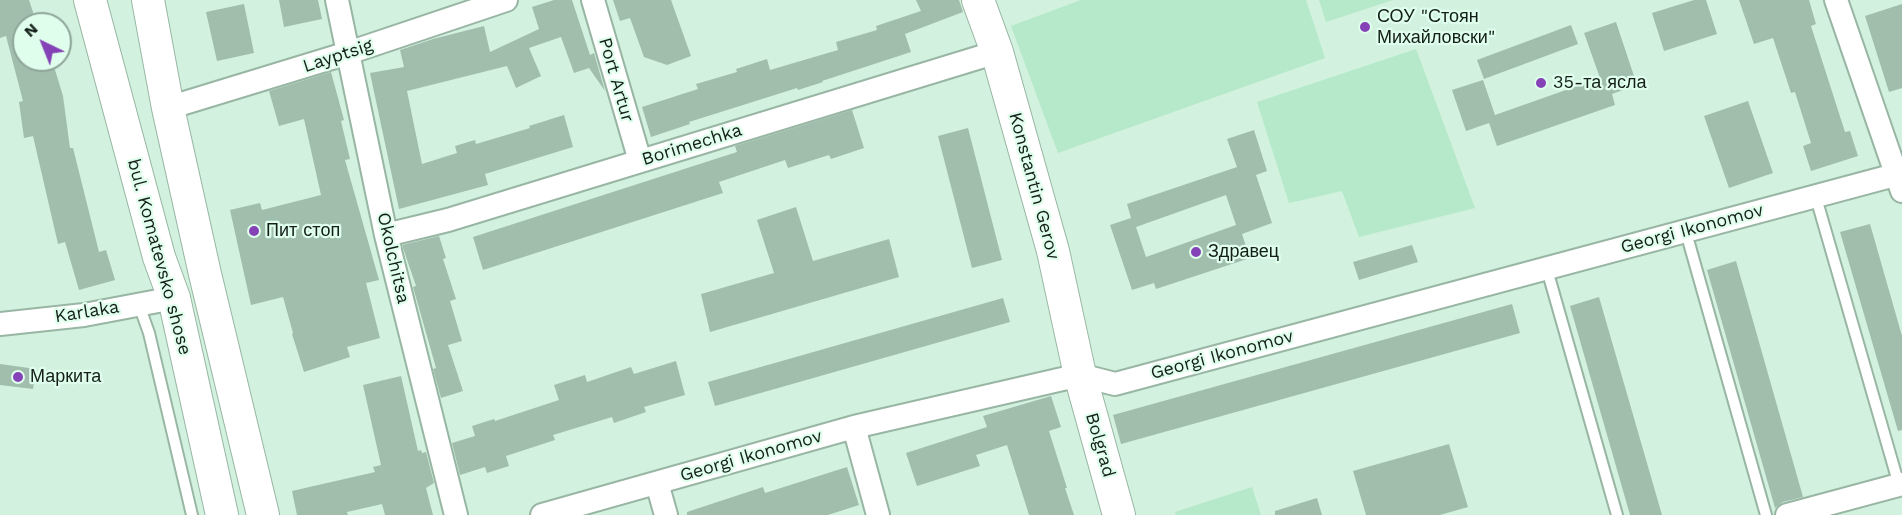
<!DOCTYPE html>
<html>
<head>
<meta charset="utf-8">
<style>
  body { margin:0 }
  #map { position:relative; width:1902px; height:515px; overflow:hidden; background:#d2f1de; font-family:"Work Sans",sans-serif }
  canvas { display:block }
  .north { position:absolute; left:12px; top:12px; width:60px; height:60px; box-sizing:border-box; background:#dffeeb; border:2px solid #8ea597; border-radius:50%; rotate:317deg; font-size:16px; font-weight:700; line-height:24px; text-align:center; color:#141f19 }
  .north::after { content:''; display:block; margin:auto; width:21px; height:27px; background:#8542b7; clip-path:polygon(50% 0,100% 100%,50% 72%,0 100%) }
</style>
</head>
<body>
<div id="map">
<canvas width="1902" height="515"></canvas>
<div class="north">N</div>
</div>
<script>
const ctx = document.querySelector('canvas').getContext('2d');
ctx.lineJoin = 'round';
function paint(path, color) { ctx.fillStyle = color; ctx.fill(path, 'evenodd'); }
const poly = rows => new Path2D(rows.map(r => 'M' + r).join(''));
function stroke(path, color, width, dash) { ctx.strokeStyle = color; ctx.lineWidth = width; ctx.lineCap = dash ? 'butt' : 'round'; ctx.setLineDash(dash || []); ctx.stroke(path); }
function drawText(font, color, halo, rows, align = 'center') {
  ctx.font = font + ' "Work Sans",sans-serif'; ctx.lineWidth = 4.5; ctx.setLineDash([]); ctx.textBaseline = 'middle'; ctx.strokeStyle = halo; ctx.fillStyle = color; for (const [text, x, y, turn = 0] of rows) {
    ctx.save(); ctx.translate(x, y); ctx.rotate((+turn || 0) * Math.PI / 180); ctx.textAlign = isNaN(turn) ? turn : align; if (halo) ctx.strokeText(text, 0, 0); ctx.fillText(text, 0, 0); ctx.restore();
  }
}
paint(poly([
  [1081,0,1306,0,1325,58,1058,153,1011,26],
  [1319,0,1393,0,1326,22],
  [1416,49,1475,208,1359,237,1342,191,1289,203,1257,102],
  [1252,487,1261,515,1176,515,1175,512]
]), '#b5e9c9');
paint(poly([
  [0,0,29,0,37,24,24,24,24,60,52,60,63,96,70,148,73,148,99,252,106,250,115,280,79,290,65,242,58,244,33,136,24,138,19,102,23,101,6,36,0,38],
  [279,0,318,0,322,19,284,27],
  [554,0,572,0,590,55,594,53,605,91,589,68,574,73,561,37,529,48,541,76,516,88,507,66,407,91,422,164,457,153,455,146,475,140,476,144,530,128,529,126,564,115,573,147,485,174,488,185,399,209,370,73,404,67,400,50,433,39,484,26,490,52,539,29,532,7],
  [613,0,671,0,691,56,667,65,644,57,630,18,620,21],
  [916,0,959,0,963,12,905,34,911,52,822,81,823,82,798,90,797,88,689,122,690,124,651,137,642,107,698,89,696,84,737,72,736,69,767,59,770,70,838,50,836,42,877,30,876,26,921,11],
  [1694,0,1706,0,1717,34,1664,51,1652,13],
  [1739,0,1809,0,1816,24,1811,26,1845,132,1850,131,1858,156,1811,171,1803,146,1811,143,1795,92,1791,93,1773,38,1754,44],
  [244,4,254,53,217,61,206,12],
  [1902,4,1902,88,1889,92,1865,16],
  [1616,22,1637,85,1612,94,1615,105,1497,146,1489,123,1466,131,1452,90,1483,80,1495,115,1600,78,1584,33],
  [1571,25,1578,44,1484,79,1477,60],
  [331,72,344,120,341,121,350,159,345,160,379,280,366,283,380,338,347,347,350,357,304,372,292,334,293,333,283,297,251,305,230,210,260,203,262,210,321,195,304,119,279,126,269,91],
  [1748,101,1773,173,1729,188,1704,116],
  [852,110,864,148,831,159,829,155,788,168,785,160,719,182,723,193,483,270,473,237,737,152,735,146],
  [968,128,1002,260,972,268,938,136],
  [1254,130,1267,171,1256,175,1272,223,1242,234,1250,258,1156,289,1154,283,1132,290,1110,225,1131,218,1127,204,1237,167,1227,139],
  [1226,195,1236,225,1146,257,1136,227],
  [796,207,813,261,889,239,899,277,710,332,701,294,774,273,757,220],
  [1870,224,1902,336,1902,430,1898,431,1840,232],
  [439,236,446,258,443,259,456,299,450,301,462,341,448,345,463,391,441,398,433,369,436,368,413,287,416,286,402,245],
  [1412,245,1418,262,1359,280,1353,262],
  [1736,261,1803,497,1783,502,1775,508,1707,270],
  [1599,297,1662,515,1630,515,1570,306],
  [1003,298,1010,322,715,406,708,382],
  [1512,304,1520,333,1121,444,1113,415],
  [676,361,685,395,644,407,646,412,614,423,612,417,553,435,555,440,506,456,509,466,487,473,485,467,460,475,452,443,475,436,472,426,494,419,495,421,559,400,554,385,585,375,587,382,631,367,634,374],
  [0,364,36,369,33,389,0,385],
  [401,376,418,451,421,450,422,453,426,452,434,483,426,488,433,515,385,515,382,504,347,512,348,515,297,515,292,491,375,472,373,467,381,465,363,385],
  [1051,396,1061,427,1049,431,1067,488,1065,488,1074,515,1029,515,1007,445,976,455,980,466,917,486,906,453,987,427,983,416],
  [1449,444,1468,507,1440,515,1366,515,1353,471],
  [847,467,859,505,828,515,687,515,687,512,763,487,765,493],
  [1317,498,1322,515,1275,515,1275,511]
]), '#a1beac');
const lane = poly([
  [1819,208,1899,485],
  [1689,243,1766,515],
  [1550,280,1617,515],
  [139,305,149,333,192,515]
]);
const street = poly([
  [337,0,386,235,456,515],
  [593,0,640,161],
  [1836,0,1902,191],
  [168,108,348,53,506,0],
  [386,235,448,220,997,52],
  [0,324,84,315,174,298],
  [854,427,878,515],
  [657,483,666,515],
  [542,515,854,427,1080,375,1115,384,1902,173],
  [1787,515,1902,484]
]);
const secondary = poly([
  [90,0,159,257,174,298,222,515],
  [148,0,168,108,205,274,263,515],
  [978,0,997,52,1053,251,1080,375,1119,515]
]);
stroke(lane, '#98b6a3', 14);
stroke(street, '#98b6a3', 26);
stroke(secondary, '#98b6a3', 34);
stroke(lane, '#fff', 10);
stroke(street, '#fff', 22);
stroke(secondary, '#fff', 32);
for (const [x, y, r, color] of [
  [1365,27,6,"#8542b7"],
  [1541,83,6,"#8542b7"],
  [254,231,6,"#8542b7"],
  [1196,252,6,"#8542b7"],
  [18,377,6,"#8542b7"]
]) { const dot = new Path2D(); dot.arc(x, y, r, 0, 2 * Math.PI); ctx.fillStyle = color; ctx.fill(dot); stroke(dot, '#dffeeb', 2); }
drawText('18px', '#141f19', '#dffeeb', [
  ["СОУ \"Стоян",1377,17],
  ["Михайловски\"",1377,38],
  ["35-та ясла",1553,83],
  ["Пит стоп",266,231],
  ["Здравец",1208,252],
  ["Маркита",30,377]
], 'left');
drawText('18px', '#141f19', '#dffeeb', [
  ["Layptsig",338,56,-18],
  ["Port Artur",616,80,74],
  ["Borimechka",692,145,-17],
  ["Konstantin Gerov",1034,186,75],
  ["Georgi Ikonomov",1692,229,-15],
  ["bul. Komatevsko shose",159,257,75],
  ["Okolchitsa",393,258,77],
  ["Karlaka",87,312,-9],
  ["Georgi Ikonomov",1222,355,-15],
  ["Bolgrad",1100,445,74],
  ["Georgi Ikonomov",751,456,-16]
]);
</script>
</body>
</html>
